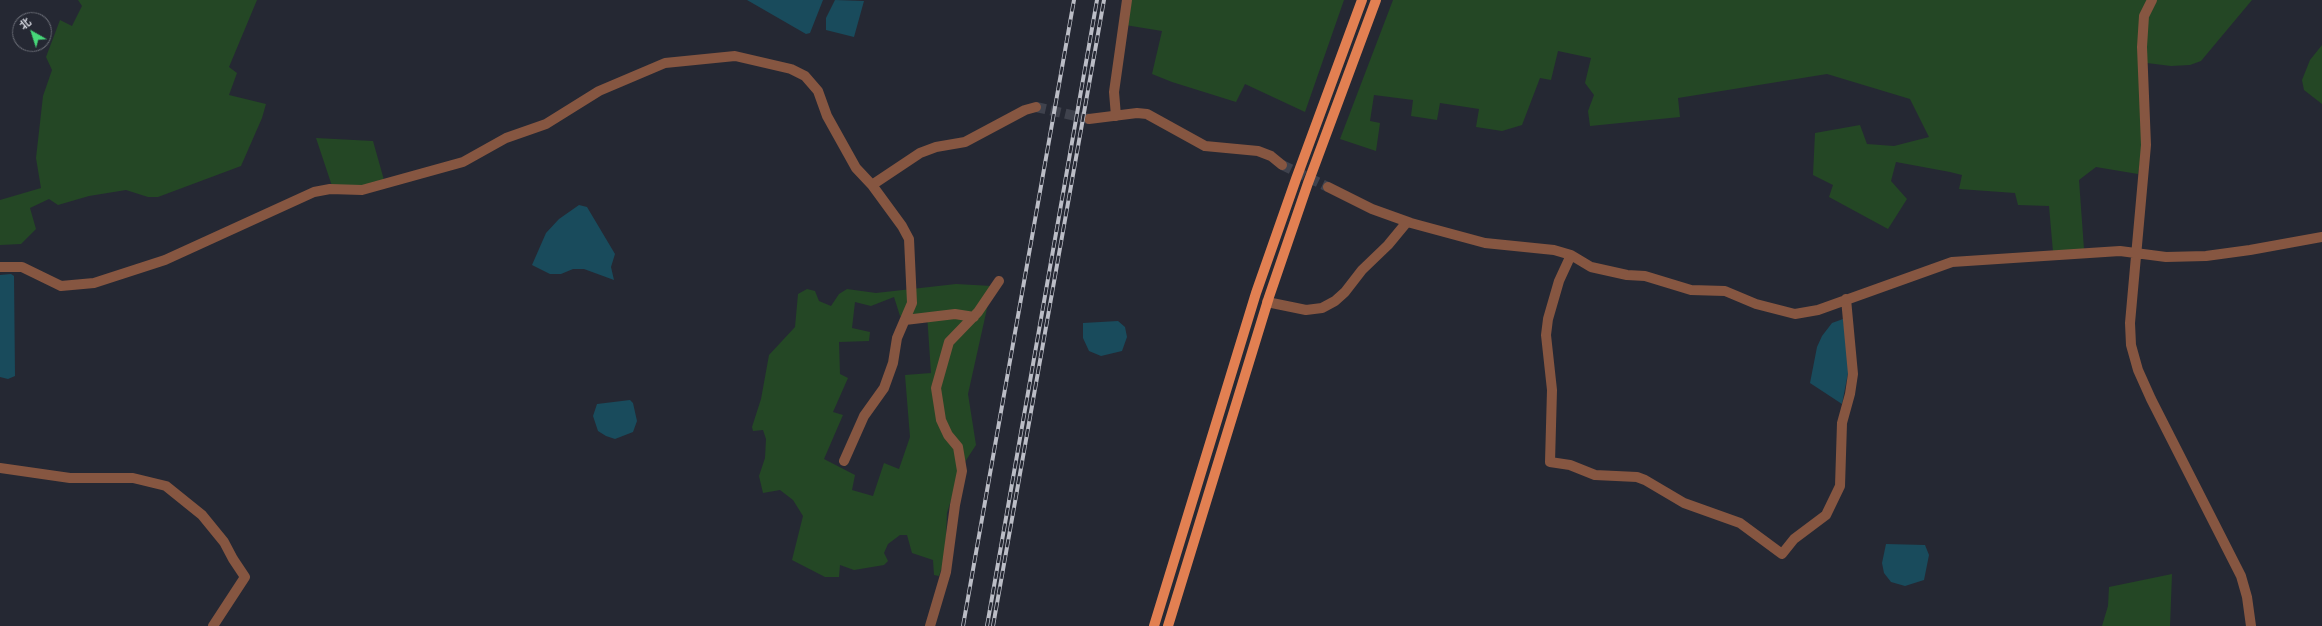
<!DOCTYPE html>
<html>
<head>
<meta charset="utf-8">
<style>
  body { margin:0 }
  #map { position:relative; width:2322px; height:626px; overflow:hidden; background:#252833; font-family:Montserrat,"Noto Sans SC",sans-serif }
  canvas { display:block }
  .north { position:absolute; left:12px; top:12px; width:40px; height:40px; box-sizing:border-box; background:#252833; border:1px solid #6b6e77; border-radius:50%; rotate:321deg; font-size:11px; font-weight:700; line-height:16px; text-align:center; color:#d4d6de }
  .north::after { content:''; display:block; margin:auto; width:14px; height:18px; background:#47d779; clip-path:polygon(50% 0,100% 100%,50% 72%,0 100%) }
</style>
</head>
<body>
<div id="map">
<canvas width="2322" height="626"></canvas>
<div class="north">北</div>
</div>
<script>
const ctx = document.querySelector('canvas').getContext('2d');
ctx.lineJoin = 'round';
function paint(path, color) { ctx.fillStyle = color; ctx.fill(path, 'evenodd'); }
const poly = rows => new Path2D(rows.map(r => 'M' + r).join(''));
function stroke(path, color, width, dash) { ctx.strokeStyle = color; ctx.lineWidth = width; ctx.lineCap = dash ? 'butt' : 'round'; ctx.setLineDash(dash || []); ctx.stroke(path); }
paint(poly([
  [78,0,257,0,229,67,237,73,229,95,266,104,262,118,241,166,158,197,148,197,126,190,89,196,58,205,49,199,30,208,36,229,21,244,0,245,0,200,41,188,36,158,43,96,52,70,46,57,60,20,72,26,82,6],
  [1123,0,1344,0,1305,112,1245,84,1236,102,1172,82,1152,74,1162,31,1119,24],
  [1393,0,2252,0,2201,61,2190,65,2171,66,2147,63,2143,146,2138,174,2096,167,2079,180,2084,249,2053,252,2049,206,2018,205,2015,193,1959,189,1962,175,1950,172,1896,162,1891,181,1907,199,1888,229,1829,197,1833,185,1813,175,1815,133,1860,125,1867,144,1894,146,1929,137,1910,99,1827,74,1678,98,1680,117,1590,126,1588,111,1594,95,1585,83,1591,58,1558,51,1551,80,1540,78,1522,125,1502,131,1476,127,1479,109,1440,103,1437,120,1411,116,1413,100,1374,95,1370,121,1380,123,1376,151,1340,139],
  [2322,45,2322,104,2304,90,2302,80,2310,60],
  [316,138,373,141,384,180,353,188,332,186],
  [956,284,992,286,968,394,976,445,961,468,947,513,945,558,939,576,934,575,933,560,912,553,907,535,900,535,888,544,884,553,888,561,884,565,854,570,840,565,839,577,825,577,792,560,803,516,793,500,780,490,763,493,759,476,765,458,766,439,763,430,753,431,752,427,761,399,769,355,795,327,798,294,807,289,815,291,819,301,831,306,839,294,847,289,876,293],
  [894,297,900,316,927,314,931,373,905,375,910,437,899,469,884,463,873,496,852,490,855,475,824,459,843,415,833,412,848,378,840,374,839,342,869,341,870,332,852,328,855,302,871,306],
  [2172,574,2170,626,2102,626,2108,606,2109,587]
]), '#244725');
paint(poly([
  [747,0,823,0,810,33,806,34],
  [835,0,864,1,854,37,826,30,826,18],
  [579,205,587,207,615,254,611,267,614,280,584,269,573,269,561,274,550,274,532,265,546,233,559,219],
  [11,274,14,276,15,376,8,379,0,377,0,275],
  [1843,319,1850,363,1842,404,1810,383,1817,347,1822,336,1832,323],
  [1118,321,1125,327,1127,337,1122,351,1101,356,1089,351,1083,338,1083,323],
  [630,400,633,403,637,421,633,432,615,439,606,436,598,431,593,416,597,404],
  [1886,544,1925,545,1929,555,1924,580,1905,586,1891,582,1884,573,1882,563]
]), '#194b5c');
stroke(poly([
  [1036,107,1089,119],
  [1282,165,1328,187]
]), '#3f424d', 10, [10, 5]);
stroke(poly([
  [2152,0,2144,16,2142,47,2146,145,2130,323,2131,345,2138,370,2151,399,2241,576,2247,597,2251,626],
  [1116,116,1114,92,1127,0],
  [1089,119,1137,113,1147,114,1205,146,1258,151,1271,156,1282,165],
  [1328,187,1372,209,1411,223,1485,243,1554,250,1571,255,1591,267,1627,275,1645,276,1691,290,1725,291,1756,304,1795,314,1818,310,1952,262,2120,251,2166,257,2206,256,2250,250,2322,237],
  [1571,255,1559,281,1548,319,1546,335,1552,390,1550,462,1570,465,1595,475,1637,477,1645,480,1684,503,1740,523,1782,554,1794,539,1826,515,1840,486,1842,423,1850,394,1853,374,1846,299],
  [0,267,22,267,61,286,94,283,165,260,314,192,330,189,362,190,463,162,506,138,546,124,599,91,665,63,735,56,791,69,805,76,818,91,827,116,856,168,872,185,920,153,936,147,965,142,1025,110,1036,107],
  [1267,302,1306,310,1322,308,1335,301,1345,292,1362,270,1388,245,1407,222],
  [905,320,955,314,974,317],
  [844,461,864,416,884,388,893,363,897,338,912,303,909,239,902,226,872,185],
  [0,468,70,478,133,478,166,486,202,515,224,542,233,559,245,577,213,626],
  [930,626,946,572,955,505,962,471,958,447,948,435,941,420,936,388,949,342,978,312,999,281]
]), '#865641', 10);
stroke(poly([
  [1154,626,1256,293,1296,179,1362,0],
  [1168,626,1269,297,1308,183,1376,0]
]), '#e28052', 10);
const rail = poly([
  [963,626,1074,0],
  [987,626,1097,0],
  [993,626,1104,0]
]);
stroke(rail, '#bbbdc6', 4);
stroke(rail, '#252833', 2.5, [8]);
</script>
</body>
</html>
